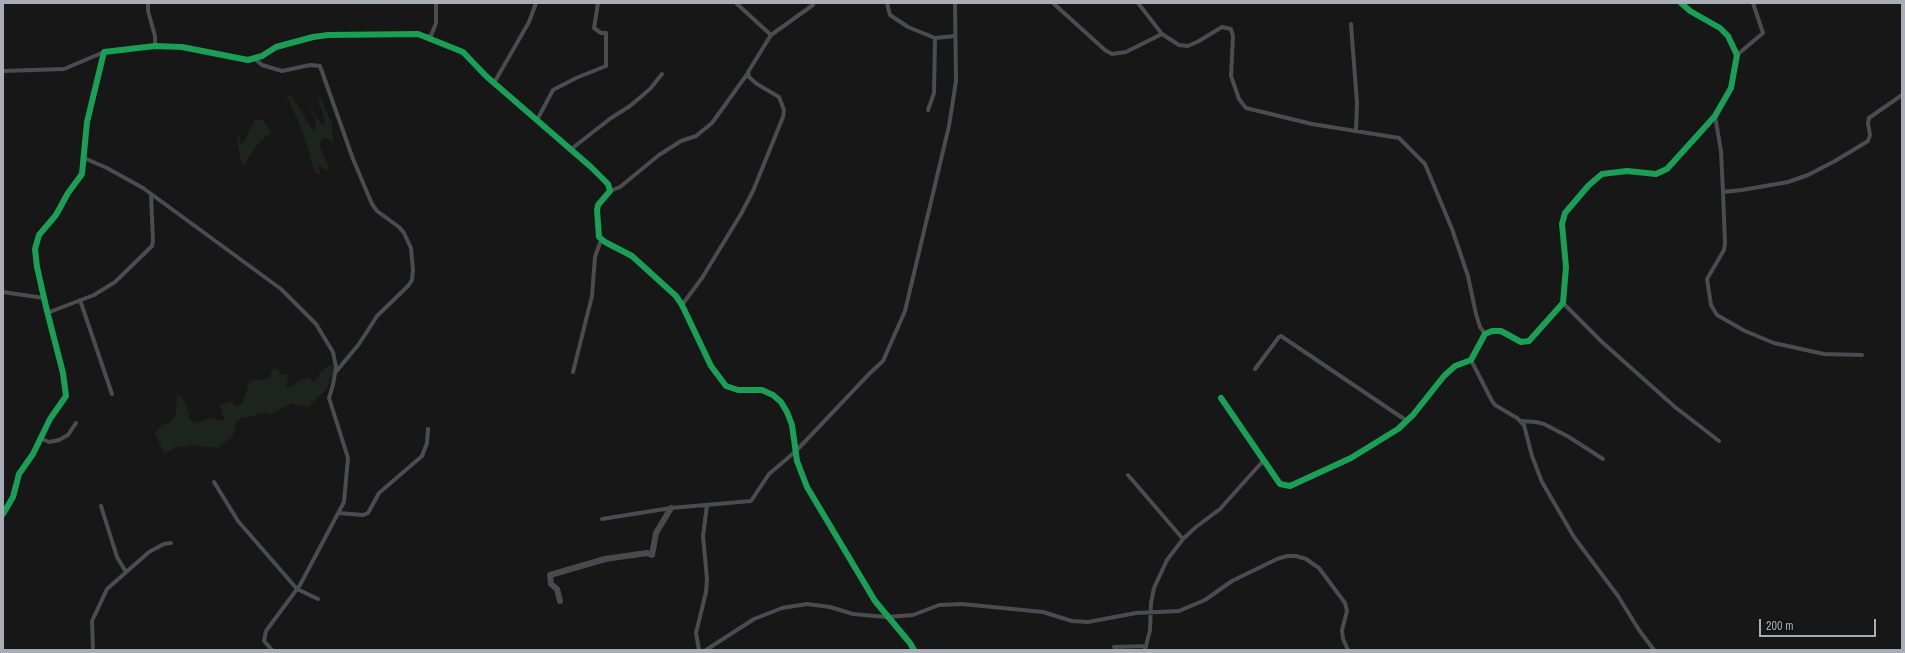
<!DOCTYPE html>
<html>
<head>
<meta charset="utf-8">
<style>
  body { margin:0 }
  #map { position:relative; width:1905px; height:653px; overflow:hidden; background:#171717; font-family:"Archivo Narrow",sans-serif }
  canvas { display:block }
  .frame { position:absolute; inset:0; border:4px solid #a8adb8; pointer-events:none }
  .scale { position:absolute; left:1759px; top:619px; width:117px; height:18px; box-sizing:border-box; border:2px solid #a8adb8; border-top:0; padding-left:5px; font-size:12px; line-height:14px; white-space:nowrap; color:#a8adb8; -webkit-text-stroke:3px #111113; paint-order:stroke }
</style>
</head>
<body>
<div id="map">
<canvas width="1905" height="653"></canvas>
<div class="frame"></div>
<div class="scale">200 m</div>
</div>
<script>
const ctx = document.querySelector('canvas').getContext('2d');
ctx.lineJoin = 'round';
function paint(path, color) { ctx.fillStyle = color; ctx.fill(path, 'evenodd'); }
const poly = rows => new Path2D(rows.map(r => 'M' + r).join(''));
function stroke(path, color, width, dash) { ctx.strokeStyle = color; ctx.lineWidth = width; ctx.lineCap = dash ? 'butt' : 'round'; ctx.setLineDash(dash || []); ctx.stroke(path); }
paint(poly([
  [315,87,332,123,333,144,325,137,319,143,326,162,330,169,325,170,319,165,320,174,315,173,304,136,287,96,291,95,314,132,316,120,304,96,321,124,326,125],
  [263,119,271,132,257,145,243,166,240,159,237,137,240,138,241,147,255,120],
  [332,364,333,371,327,389,308,407,291,404,271,414,261,413,249,417,241,418,236,423,233,437,217,448,191,445,184,447,177,446,165,454,162,451,155,433,163,424,171,422,176,413,177,394,184,401,189,413,189,419,197,423,209,418,222,421,224,418,220,405,232,401,235,406,242,404,250,381,269,378,273,368,278,369,281,375,286,374,288,382,285,387,292,387,298,381,308,377,314,382,322,370]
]), '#1d241e');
stroke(poly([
  [148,3,148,11,155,36,155,46],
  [736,3,771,35],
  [887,3,890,15,908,27,935,38,955,36],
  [1053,3,1105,50,1112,54,1126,52,1162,34],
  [1138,3,1162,34,1179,45,1188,46,1199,41,1222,27,1231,29,1233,36,1231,76,1239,99,1246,108,1312,124,1399,138,1425,164,1452,229,1468,276,1476,314,1480,327,1485,334],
  [1351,24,1357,103,1356,130],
  [427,36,431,36,436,23,436,3],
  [1737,55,1763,33,1753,3],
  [255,59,262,65,282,71,310,65,320,66,353,159,372,204,377,211,399,227,404,233,411,248,413,270,412,280,408,286,377,316,359,344,335,373],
  [3,71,64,69,104,52],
  [494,83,529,22,536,3],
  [928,110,934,93,935,38],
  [1715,116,1721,151,1723,192,1742,190,1788,182,1808,175,1835,161,1868,141,1870,135,1868,123,1869,118,1902,95],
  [537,120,553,90,576,78,606,66,606,33,601,33,594,28,598,3],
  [570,150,611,118,630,106,650,89,662,74],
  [84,158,107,168,143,188,281,289,316,324,333,352,336,367,333,385,329,398,348,458,344,502,300,585,266,631,264,641,272,650],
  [610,191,620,187,659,155,681,141,696,136,712,123,748,73],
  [1723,192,1725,243,1724,250,1707,279,1711,305,1717,315,1745,331,1774,343,1824,354,1862,355],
  [3,292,44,298],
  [80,300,112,394],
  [1563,303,1602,342,1675,407,1719,441],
  [682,305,702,278,741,214,753,191,783,117,784,110,779,97,757,84,749,77,748,72,771,35,813,5,813,3],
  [47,313,94,295,115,282,152,246,153,241,151,195],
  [1471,360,1492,401,1495,405,1517,418,1524,425,1532,456,1542,482,1574,537,1618,596,1639,630,1654,650],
  [1255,369,1279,337,1281,336,1407,421],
  [573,372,592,296,595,257,601,240],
  [1221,398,1280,484,1290,486,1351,458,1398,429,1413,415,1444,376,1455,366,1471,360,1485,334,1492,331,1501,331,1521,342,1529,341,1563,303,1566,267,1562,224,1565,213,1589,185,1602,174,1627,171,1656,174,1667,169,1715,116,1731,88,1737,55,1728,36,1720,28,1690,11,1681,3],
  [1521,421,1536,422,1544,424,1569,437,1603,459],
  [42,439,49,442,59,440,68,435,76,423],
  [1128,475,1183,539],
  [214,482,238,521,297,589,318,599],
  [101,506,117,557,126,572],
  [339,513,363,515,368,513,379,493,422,456,427,443,428,429],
  [3,514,13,497,19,474,33,454,50,419,66,396,63,373,47,311,37,267,35,249,39,235,56,215,68,193,82,174,87,122,104,52,155,46,182,47,248,60,262,56,276,47,313,37,328,35,418,34,463,52,486,76,591,167,608,184,610,191,598,205,597,210,599,237,605,242,632,256,676,296,682,305,711,366,726,386,738,390,762,390,773,395,781,402,787,412,792,425,797,461,807,487,875,601,910,643,914,650],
  [602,519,671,508,751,501,769,474,796,451,870,373,883,361,905,311,949,126,956,81,955,3],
  [1114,647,1146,646],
  [93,650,92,621,107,589,149,552,164,544,171,543],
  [699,650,696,633,706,592,707,579,703,536,707,505],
  [706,650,754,619,782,608,807,604,830,607,853,614,887,617,913,615,939,605,962,604,1043,612,1072,621,1088,622,1136,613,1179,611,1205,600,1232,581,1277,559,1287,556,1296,556,1306,559,1319,568,1345,603,1347,611,1342,630,1343,639,1348,650],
  [1145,650,1150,630,1151,603,1154,588,1167,560,1183,539,1196,527,1220,509,1263,461]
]), '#4b4c50', 4);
stroke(poly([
  [560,601,557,589,551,584,550,575,605,559,647,553,652,555,656,533,671,508]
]), '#4a4a4e', 6);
stroke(poly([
  [1221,398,1280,484,1290,486,1351,458,1398,429,1413,415,1444,376,1455,366,1471,360,1485,334,1492,331,1501,331,1521,342,1529,341,1563,303,1566,267,1562,224,1565,213,1589,185,1602,174,1627,171,1656,174,1667,169,1715,116,1731,88,1737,55,1728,36,1720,28,1690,11,1681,3],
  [3,514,13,497,19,474,33,454,50,419,66,396,63,373,47,311,37,267,35,249,39,235,56,215,68,193,82,174,87,122,104,52,155,46,182,47,248,60,262,56,276,47,313,37,328,35,418,34,463,52,486,76,591,167,608,184,610,191,598,205,597,210,599,237,605,242,632,256,676,296,682,305,711,366,726,386,738,390,762,390,773,395,781,402,787,412,792,425,797,461,807,487,875,601,910,643,914,650]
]), '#1a9f57', 6);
</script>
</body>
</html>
